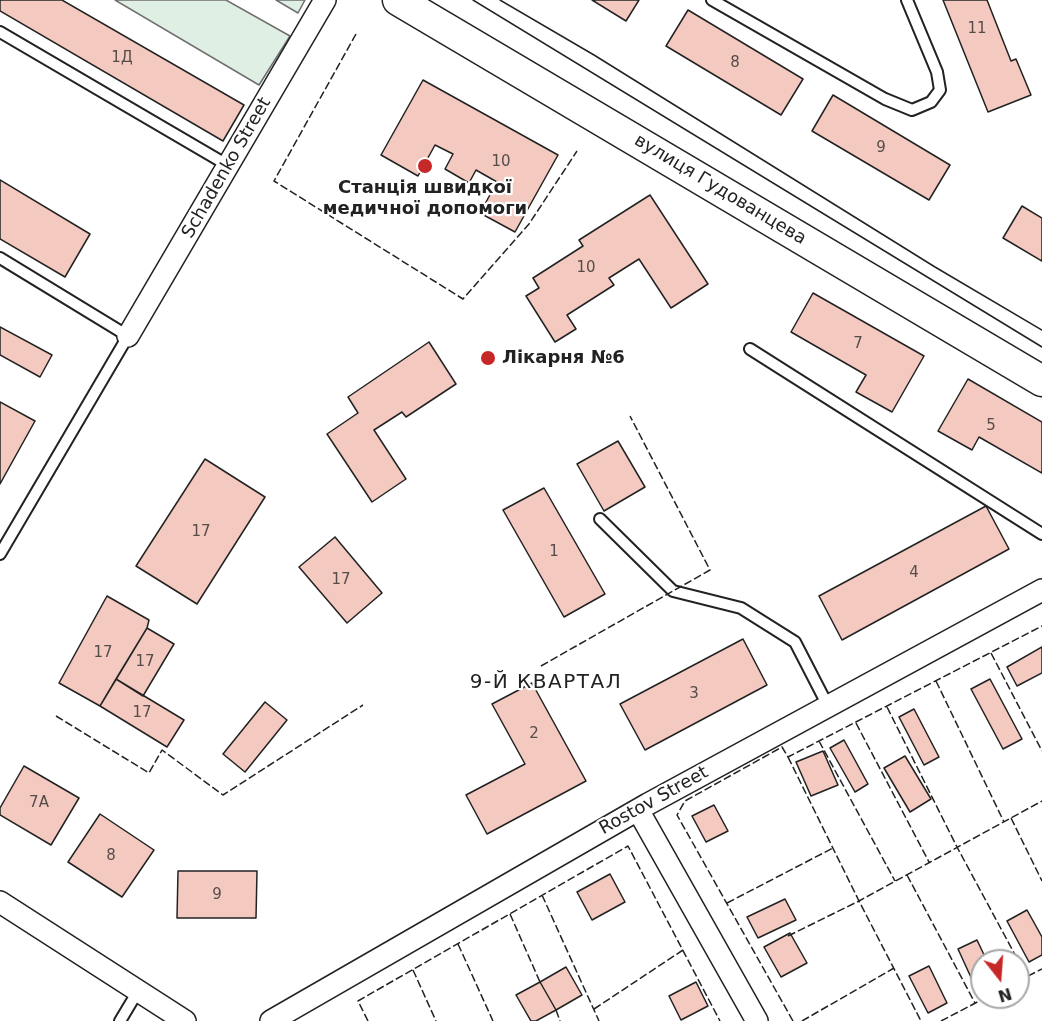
<!DOCTYPE html>
<html>
<head>
<meta charset="utf-8">
<style>
  body { margin:0 }
  #map { position:relative; width:1042px; height:1021px; overflow:hidden; background:#fff; font-family:"DejaVu Sans",sans-serif }
  canvas { display:block }
  .north { position:absolute; left:970px; top:949px; width:60px; height:60px; box-sizing:border-box; background:#fff; border:2px solid #a7a7a7; border-radius:50%; rotate:163deg; font-size:16px; font-weight:700; line-height:24px; text-align:center; color:#222 }
  .north::after { content:''; display:block; margin:auto; width:21px; height:27px; background:#c62828; clip-path:polygon(50% 0,100% 100%,50% 72%,0 100%) }
</style>
</head>
<body>
<div id="map">
<canvas width="1042" height="1021"></canvas>
<div class="north">N</div>
</div>
<script>
const ctx = document.querySelector('canvas').getContext('2d');
ctx.lineJoin = 'round';
function paint(path, color) { ctx.fillStyle = color; ctx.fill(path, 'evenodd'); }
const poly = rows => new Path2D(rows.map(r => 'M' + r).join(''));
function stroke(path, color, width, dash) { ctx.strokeStyle = color; ctx.lineWidth = width; ctx.lineCap = dash ? 'butt' : 'round'; ctx.setLineDash(dash || []); ctx.stroke(path); }
function drawText(font, color, halo, rows, align = 'center') {
  ctx.font = font + ' "DejaVu Sans",sans-serif'; ctx.lineWidth = 4.5; ctx.setLineDash([]); ctx.textBaseline = 'middle'; ctx.strokeStyle = halo; ctx.fillStyle = color; for (const [text, x, y, turn = 0] of rows) {
    ctx.save(); ctx.translate(x, y); ctx.rotate((+turn || 0) * Math.PI / 180); ctx.textAlign = isNaN(turn) ? turn : align; if (halo) ctx.strokeText(text, 0, 0); ctx.fillText(text, 0, 0); ctx.restore();
  }
}
const green = poly([
  [115,0,226,0,290,36,259,85,115,0],
  [276,0,305,0,298,13,276,0]
]);
paint(green, '#e0efe3');
stroke(green, '#6f6f6f', 1.5);
const building = poly([
  [0,0,62,0,244,105,223,141,0,11,0,0],
  [592,0,639,0,626,21,592,0],
  [943,0,987,0,1011,61,1016,59,1031,95,988,112,943,0],
  [688,10,803,79,781,115,666,46,688,10],
  [423,80,558,155,515,232,480,213,497,182,476,170,469,183,445,169,453,154,435,145,418,176,381,155,423,80],
  [833,95,950,165,929,200,812,131,833,95],
  [0,180,90,234,65,277,0,239,0,180],
  [650,195,708,284,671,308,639,259,609,278,614,285,567,315,576,329,555,342,526,296,539,288,533,278,583,246,579,240,650,195],
  [1022,206,1042,218,1042,261,1003,238,1022,206],
  [813,293,924,356,892,412,856,392,866,375,791,332,813,293],
  [0,327,52,355,40,377,0,355,0,327],
  [429,342,456,384,406,417,402,412,374,430,406,479,372,502,327,434,358,413,348,397,429,342],
  [968,379,1042,422,1042,473,979,437,972,450,938,431,968,379],
  [0,402,35,421,0,484,0,402],
  [618,441,645,487,604,511,577,464,618,441],
  [205,459,265,497,197,604,136,566,205,459],
  [544,488,605,594,564,617,503,510,544,488],
  [986,506,1009,549,842,640,819,596,986,506],
  [335,537,382,593,347,623,299,567,335,537],
  [107,596,149,620,147,628,100,706,59,683,107,596],
  [147,628,174,644,143,696,116,679,147,628],
  [743,639,767,685,645,750,620,704,743,639],
  [1042,647,1042,673,1017,686,1007,667,1042,647],
  [116,679,184,720,167,747,100,706,116,679],
  [990,679,1022,739,1003,749,971,689,990,679],
  [532,683,586,781,487,834,466,795,525,764,492,704,532,683],
  [265,702,287,720,245,772,223,754,265,702],
  [914,709,939,757,924,765,899,717,914,709],
  [844,740,868,784,855,792,830,748,844,740],
  [823,751,838,785,811,796,796,762,823,751],
  [905,756,931,799,910,812,884,768,905,756],
  [24,766,79,798,51,845,0,815,0,808,24,766],
  [714,805,728,831,706,842,692,816,714,805],
  [100,814,154,850,122,897,68,862,100,814],
  [178,871,257,871,256,918,177,918,178,871],
  [610,874,625,902,592,920,577,892,610,874],
  [785,899,796,920,758,938,747,917,785,899],
  [1027,910,1042,937,1042,955,1029,962,1007,921,1027,910],
  [790,933,807,963,781,977,764,947,790,933],
  [977,940,987,961,982,961,982,980,974,984,958,949,977,940],
  [929,966,947,1003,928,1013,909,976,929,966],
  [566,967,582,995,556,1010,540,982,566,967],
  [540,982,556,1010,536,1021,531,1021,516,995,540,982],
  [696,982,708,1006,681,1020,669,996,696,982]
]);
paint(building, '#f3c9c0');
stroke(building, '#222', 1.5);
const lane = poly([
  [712,0,885,99,912,110,931,102,940,90,937,72,907,0],
  [0,32,229,166],
  [0,258,128,336,0,554],
  [750,349,1042,534],
  [600,519,673,591,741,608,795,642,828,706],
  [120,1021,138,991]
]);
const street = poly([
  [128,336,325,0],
  [638,810,757,1021],
  [0,902,185,1021],
  [271,1021,648,804,1042,590]
]);
const secondary = poly([
  [398,0,1042,381]
]);
stroke(lane, '#222', 14);
stroke(street, '#222', 24);
stroke(secondary, '#222', 33);
stroke(lane, '#fff', 10);
stroke(street, '#fff', 21);
stroke(secondary, '#fff', 30);
stroke(poly([
  [473,0,1042,347],
  [500,0,594,55,935,267,1042,330]
]), '#222', 1.5);
stroke(poly([
  [356,34,274,181,463,299,529,224,577,151],
  [991,653,1042,751],
  [541,666,710,570,630,416],
  [936,681,1004,822],
  [887,707,957,847,1027,977],
  [56,716,149,773,162,750,223,795,363,705],
  [856,723,929,862],
  [819,741,895,881],
  [788,757,859,901,921,1021],
  [1011,818,1042,881],
  [907,875,975,1003],
  [542,895,599,1021],
  [727,903,833,848],
  [510,914,540,982],
  [788,936,859,901,1042,801],
  [458,944,493,1021],
  [413,970,436,1021],
  [1018,981,1042,969],
  [594,1009,683,950],
  [556,1010,560,1021],
  [368,1021,358,1001,628,846,720,1021],
  [793,1021,677,815,685,801,782,747,788,757,1042,626],
  [802,1021,894,968],
  [941,1021,987,997]
]), '#222', 1.5, [8, 3]);
for (const [x, y, r, color] of [
  [425,166,8,"#c62828"],
  [488,358,8,"#c62828"]
]) { const dot = new Path2D(); dot.arc(x, y, r, 0, 2 * Math.PI); ctx.fillStyle = color; ctx.fill(dot); stroke(dot, '#fff', 2); }
drawText('15px', '#564c4a', null, [
  ["11",977,29],
  ["1Д",122,58],
  ["8",735,63],
  ["9",881,148],
  ["10",501,162],
  ["10",586,268],
  ["7",858,344],
  ["5",991,426],
  ["17",201,532],
  ["1",554,552],
  ["4",914,573],
  ["17",341,580],
  ["17",103,653],
  ["17",145,662],
  ["3",694,694],
  ["17",142,713],
  ["2",534,734],
  ["7А",39,803],
  ["8",111,856],
  ["9",217,895]
]);
drawText('18px', '#222', '#fff', [
  ["Schadenko Street",227,168,-60],
  ["вулиця Гудованцева",720,190,31],
  ["Rostov Street",654,801,-29]
]);
drawText('bold 18px', '#222', '#fff', [
  ["Станція швидкої",425,188],
  ["медичної допомоги",425,209],
  ["Лікарня №6",502,358,"left"]
]);
ctx.letterSpacing = '1.5px';
drawText('20px', '#222', '#fff', [
  ["9-Й КВАРТАЛ",546,683]
]);
ctx.letterSpacing = '0px';
</script>
</body>
</html>
